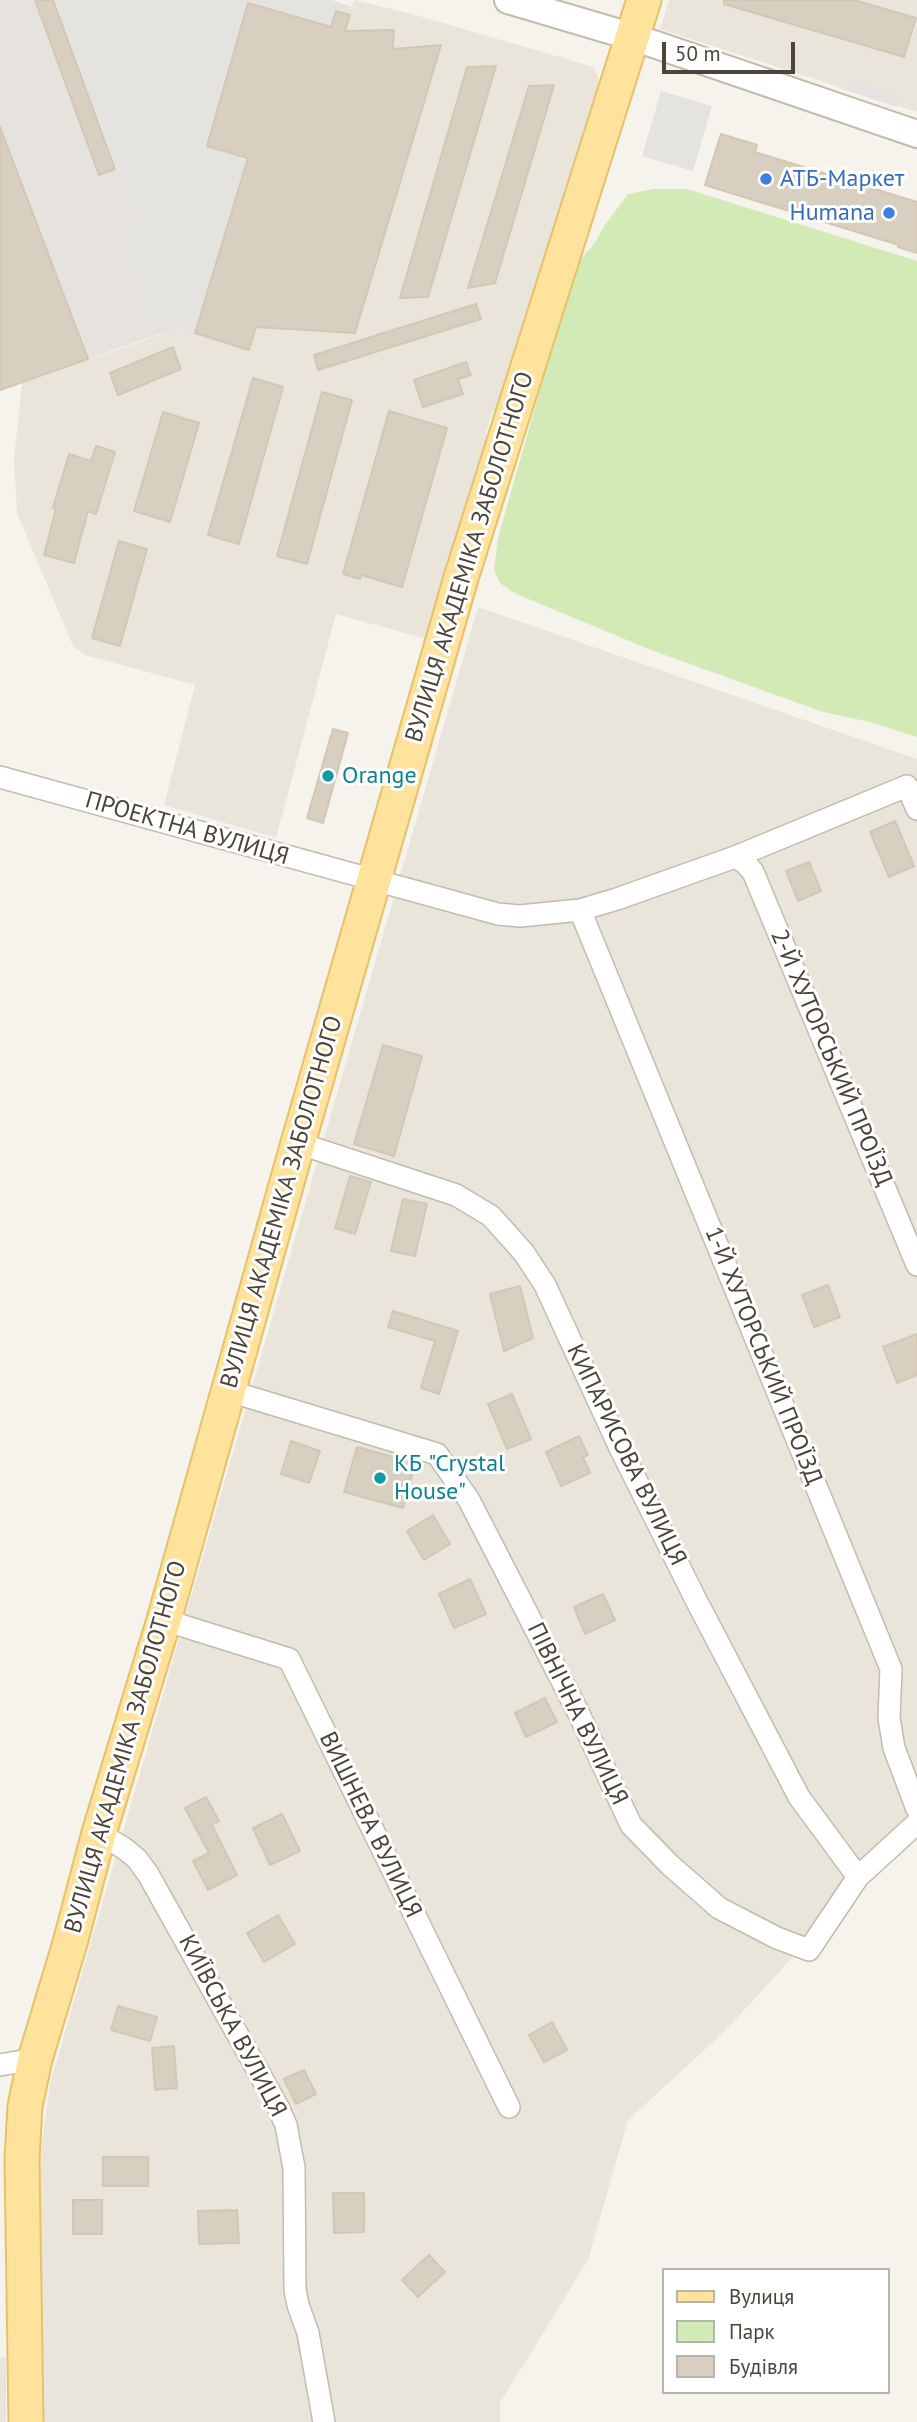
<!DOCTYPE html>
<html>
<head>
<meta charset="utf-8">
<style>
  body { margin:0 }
  #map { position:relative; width:917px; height:2422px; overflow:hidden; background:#f6f3ec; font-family:"PT Sans",sans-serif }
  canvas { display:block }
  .legend { position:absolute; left:662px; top:2268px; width:228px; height:126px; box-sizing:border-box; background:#fff; border:2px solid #b7b4b0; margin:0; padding:9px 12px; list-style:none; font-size:21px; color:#4b4439 }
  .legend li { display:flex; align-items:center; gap:14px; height:35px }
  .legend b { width:35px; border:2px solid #b7b4b0 }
  .scale { position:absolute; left:662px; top:42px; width:133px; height:32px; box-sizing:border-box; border:4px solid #4b4439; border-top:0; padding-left:9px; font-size:21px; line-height:24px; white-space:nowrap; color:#4b4439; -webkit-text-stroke:5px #fff; paint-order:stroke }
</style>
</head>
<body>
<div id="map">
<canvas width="917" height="2422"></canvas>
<ul class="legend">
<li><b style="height:9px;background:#ffe39c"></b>Вулиця</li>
<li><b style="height:19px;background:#d2eab5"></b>Парк</li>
<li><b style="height:19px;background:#d8cfc1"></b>Будівля</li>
</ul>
<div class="scale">50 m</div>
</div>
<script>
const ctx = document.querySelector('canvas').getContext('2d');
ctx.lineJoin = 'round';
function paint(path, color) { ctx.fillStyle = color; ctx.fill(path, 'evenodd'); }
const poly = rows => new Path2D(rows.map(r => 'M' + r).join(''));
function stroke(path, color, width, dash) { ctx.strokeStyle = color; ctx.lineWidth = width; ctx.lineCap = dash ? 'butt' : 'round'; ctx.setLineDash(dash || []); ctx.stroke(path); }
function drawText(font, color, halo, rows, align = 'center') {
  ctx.font = font + ' "PT Sans",sans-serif'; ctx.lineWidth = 6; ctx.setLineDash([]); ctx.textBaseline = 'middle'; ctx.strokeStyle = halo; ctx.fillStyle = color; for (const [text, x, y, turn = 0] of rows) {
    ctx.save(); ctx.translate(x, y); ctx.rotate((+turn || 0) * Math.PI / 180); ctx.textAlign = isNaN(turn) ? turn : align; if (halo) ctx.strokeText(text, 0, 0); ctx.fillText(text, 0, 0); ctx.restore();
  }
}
paint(poly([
  [354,0,412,14,594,67,601,86,504,399,492,413,489,422,486,432,489,450,430,640,336,614,276,838,164,805,195,685,85,655,73,646,17,513,14,459,22,383,176,329,249,349],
  [669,0,917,0,917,112,660,29],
  [478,607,917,759,917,1812,840,1888,791,1959,723,2033,628,2120,588,2260,500,2403,500,2422,41,2422,39,2167,50,2084],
  [0,2357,6,2357,6,2422,0,2422]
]), '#eae5da');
paint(poly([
  [0,0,55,0,136,222,117,230,156,335,0,390]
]), '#e6e2dd');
paint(poly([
  [654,189,687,189,917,261,917,737,870,722,823,712,651,650,514,593,500,583,494,570,498,538,575,266,594,244,605,225,628,194]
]), '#d2eab5');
paint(poly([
  [55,0,332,0,352,7,249,350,176,329,156,335,117,230,136,222],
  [861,83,900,96,897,107,836,87],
  [661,91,712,106,693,171,642,156]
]), '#e5e3e0');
const building = poly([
  [35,0,53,0,115,169,99,175,35,0],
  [724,0,854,0,916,18,904,57,724,4,724,0],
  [248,3,331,27,336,11,350,15,345,31,394,30,393,49,441,45,355,333,256,327,249,350,195,333,248,158,207,146,248,3],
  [496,66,428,297,400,298,467,67,496,66],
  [554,85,495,283,468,288,529,86,554,85],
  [0,127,88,359,0,390,0,127],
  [721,134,757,145,755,152,917,202,917,253,898,247,899,245,705,185,721,134],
  [476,304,481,319,318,370,314,355,476,304],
  [173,347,181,369,118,395,110,373,173,347],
  [466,362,471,375,458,379,463,394,423,407,414,380,466,362],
  [253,378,283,387,239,544,208,535,253,378],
  [322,392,352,400,307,564,277,556,322,392],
  [389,411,447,428,402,587,361,575,360,579,343,574,389,411],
  [163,412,199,423,170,522,134,511,163,412],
  [96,446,115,452,96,514,88,511,74,563,44,555,56,509,53,508,69,454,91,461,96,446],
  [119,541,147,549,120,646,92,638,119,541],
  [333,729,348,733,323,823,307,818,333,729],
  [895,821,914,866,889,877,870,832,895,821],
  [809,862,821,891,798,901,786,871,809,862],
  [383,1045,422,1056,394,1156,354,1144,383,1045],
  [350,1176,371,1182,355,1234,335,1228,350,1176],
  [403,1199,427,1204,415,1256,391,1251,403,1199],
  [828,1285,840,1317,814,1327,802,1295,828,1285],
  [520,1286,533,1338,504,1351,490,1294,520,1286],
  [393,1311,458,1331,439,1394,421,1388,435,1341,388,1327,393,1311],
  [917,1334,917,1375,897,1383,883,1347,917,1334],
  [512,1394,531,1439,507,1449,488,1404,512,1394],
  [579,1436,588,1455,583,1457,590,1473,561,1486,546,1452,579,1436],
  [291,1441,320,1451,309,1483,281,1474,291,1441],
  [357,1447,415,1463,403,1508,344,1492,357,1447],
  [433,1515,450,1544,424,1560,407,1531,433,1515],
  [470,1579,486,1614,454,1628,439,1594,470,1579],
  [603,1594,615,1620,585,1634,574,1607,603,1594],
  [545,1698,557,1722,526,1737,515,1713,545,1698],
  [206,1797,219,1821,212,1825,237,1875,208,1890,193,1861,209,1853,185,1808,206,1797],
  [282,1814,300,1851,270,1865,253,1828,282,1814],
  [278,1915,295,1944,264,1962,247,1933,278,1915],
  [118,2006,157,2017,150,2041,111,2030,118,2006],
  [552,2022,567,2050,544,2062,529,2035,552,2022],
  [174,2046,177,2088,155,2090,152,2048,174,2046],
  [304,2070,316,2094,296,2104,284,2079,304,2070],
  [103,2157,148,2157,148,2186,103,2186,103,2157],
  [333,2193,364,2193,364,2232,334,2233,333,2193],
  [73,2200,102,2200,102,2234,73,2234,73,2200],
  [237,2210,239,2243,199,2244,198,2211,237,2210],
  [429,2255,445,2272,418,2297,402,2280,429,2255]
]);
paint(building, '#d8cfc1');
stroke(building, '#d3c7b4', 2);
const minor = poly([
  [0,777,498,914,520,916,580,910,617,899,735,857,907,786,917,809],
  [735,857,746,864,753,872,917,1265],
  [580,910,891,1669,889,1718,894,1748,917,1809],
  [298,1143,456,1195,491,1216,524,1253,545,1285,620,1448,696,1600,799,1797,858,1877],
  [229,1391,437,1454,469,1500,578,1712,631,1825,670,1865,719,1908,777,1938,809,1950,858,1877,917,1823],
  [164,1620,289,1659,509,2107],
  [99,1833,125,1849,137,1859,148,1874,278,2107,286,2125,294,2168,295,2290,298,2305,308,2333,324,2422],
  [0,2065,35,2059]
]);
const tertiary = poly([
  [508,0,633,37,917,134]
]);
const primary = poly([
  [26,2422,22,2159,25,2106,35,2059,70,1943,99,1833,164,1620,298,1143,461,578,644,0]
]);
stroke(minor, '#c2bbae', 24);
stroke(tertiary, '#c2bbae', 30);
stroke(primary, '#e6c16a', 37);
stroke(minor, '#fff', 21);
stroke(tertiary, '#fff', 26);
stroke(primary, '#ffe39c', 33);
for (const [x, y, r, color] of [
  [766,179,7,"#3f7fe0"],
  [889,213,7,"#3f7fe0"],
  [328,776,7,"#0f9aa8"],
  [380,1478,7,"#0f9aa8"]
]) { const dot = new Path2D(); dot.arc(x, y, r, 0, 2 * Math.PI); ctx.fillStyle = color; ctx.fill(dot); stroke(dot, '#fff', 2.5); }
drawText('24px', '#366cbe', '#fff', [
  ["АТБ-Маркет",780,179],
  ["Humana",875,213,"right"]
], 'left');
drawText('24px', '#4b4439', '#fff', [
  ["ВУЛИЦЯ АКАДЕМІКА ЗАБОЛОТНОГО",470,557,-73],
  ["ПРОЕКТНА ВУЛИЦЯ",187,829,16],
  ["2-Й ХУТОРСЬКИЙ ПРОЇЗД",831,1058,67],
  ["ВУЛИЦЯ АКАДЕМІКА ЗАБОЛОТНОГО",282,1202,-74],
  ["1-Й ХУТОРСЬКИЙ ПРОЇЗД",763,1356,68],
  ["КИПАРИСОВА ВУЛИЦЯ",626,1455,64],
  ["ПІВНІЧНА ВУЛИЦЯ",577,1714,64],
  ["ВУЛИЦЯ АКАДЕМІКА ЗАБОЛОТНОГО",126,1747,-74],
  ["ВИШНЕВА ВУЛИЦЯ",370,1825,64],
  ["КИЇВСЬКА ВУЛИЦЯ",232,2026,62]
]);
drawText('24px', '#0d838f', '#fff', [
  ["Orange",342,776],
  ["КБ \"Crystal",394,1464],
  ["House\"",394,1492]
], 'left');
</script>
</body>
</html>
